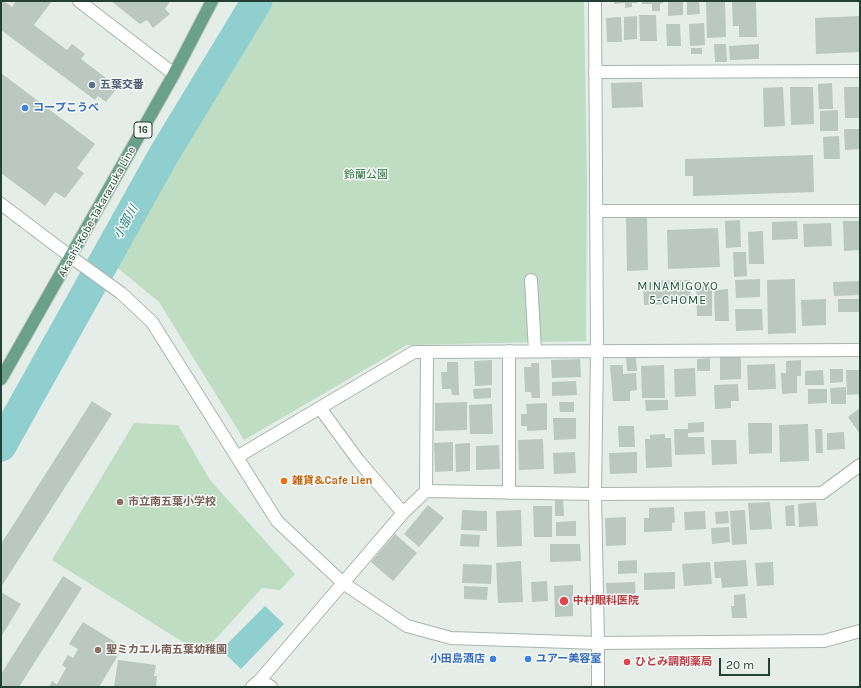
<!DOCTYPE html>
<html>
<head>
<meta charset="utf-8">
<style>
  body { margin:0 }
  #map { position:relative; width:861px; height:688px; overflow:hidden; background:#e5ede8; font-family:Karla,sans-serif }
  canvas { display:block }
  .frame { position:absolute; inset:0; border:2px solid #243f34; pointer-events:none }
  .scale { position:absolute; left:719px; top:658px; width:51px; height:18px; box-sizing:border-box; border:2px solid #243f34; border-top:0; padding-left:5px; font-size:12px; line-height:14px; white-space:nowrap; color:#243f34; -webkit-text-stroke:3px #f5faf7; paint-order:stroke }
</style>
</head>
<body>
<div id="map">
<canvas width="861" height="688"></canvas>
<div class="frame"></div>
<div class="scale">20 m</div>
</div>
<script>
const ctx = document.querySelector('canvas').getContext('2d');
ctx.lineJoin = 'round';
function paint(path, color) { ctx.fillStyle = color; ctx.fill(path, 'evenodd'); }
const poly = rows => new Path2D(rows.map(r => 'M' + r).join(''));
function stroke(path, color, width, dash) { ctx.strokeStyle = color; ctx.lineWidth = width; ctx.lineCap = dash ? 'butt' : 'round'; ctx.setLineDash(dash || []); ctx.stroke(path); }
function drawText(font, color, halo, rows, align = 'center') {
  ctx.font = font + ' Karla,"Noto Sans JP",sans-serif'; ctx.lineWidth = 3; ctx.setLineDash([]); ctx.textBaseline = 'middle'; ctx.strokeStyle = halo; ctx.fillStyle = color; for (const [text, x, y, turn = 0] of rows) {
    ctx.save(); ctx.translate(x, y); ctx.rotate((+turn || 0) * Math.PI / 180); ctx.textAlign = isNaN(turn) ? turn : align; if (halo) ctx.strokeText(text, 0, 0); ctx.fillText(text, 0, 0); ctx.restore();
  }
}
paint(poly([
  [268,1,584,1,587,180,586,341,407,345,244,440,159,302,114,265,169,160,255,24],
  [134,423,178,425,210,480,295,574,280,590,262,588,202,654,52,560]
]), '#bfddc2');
paint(poly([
  [265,606,284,624,241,669,221,650]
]), '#8fcfd0');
stroke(poly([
  [1,446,163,156,257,1]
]), '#8fcfd0', 31);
paint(poly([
  [1,1,4,1,12,7,16,1,52,1,34,25,67,50,72,44,85,54,81,59,118,87,106,102,98,96,95,100,1,30],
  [111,1,170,1,165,9,170,14,153,28,147,20,140,24],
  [614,1,637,1,637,3,632,3,632,7,625,8,625,3,614,4],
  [642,1,663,1,663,3,660,4,660,11,652,11,652,4,642,4],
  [668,1,683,1,683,15,668,16],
  [687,1,699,1,700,14,687,15],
  [706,1,725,1,726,37,707,38],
  [732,1,756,1,757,37,739,37,739,26,733,26],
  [639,15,656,15,657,41,640,41],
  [637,16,637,39,624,40,624,17],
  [860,16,860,52,816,54,815,18],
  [621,17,622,42,607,42,606,18],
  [704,23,705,45,690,46,689,24],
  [666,24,680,24,681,46,667,46],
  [714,44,726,44,727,62,715,62],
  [759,44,759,59,730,60,729,46],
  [691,48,702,48,702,54,691,54],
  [1,73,95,144,77,168,84,173,65,198,55,192,45,206,1,173],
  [642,82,643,107,612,108,611,83],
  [832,83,833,109,819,109,818,84],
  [783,87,785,126,764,127,763,88],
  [790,87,813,87,814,124,791,125],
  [844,87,860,87,860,118,845,118],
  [838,110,838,131,820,131,820,111],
  [844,129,860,129,860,149,845,150],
  [839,136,840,159,824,159,823,137],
  [813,155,814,192,693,196,693,176,685,176,685,159],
  [647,217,648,270,627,271,626,218],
  [740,220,741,247,726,248,725,221],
  [797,221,798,239,772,240,772,222],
  [843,221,860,221,860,250,844,251],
  [831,223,832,246,804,247,803,224],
  [718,228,720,267,668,269,667,230],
  [763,231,764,264,749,264,748,232],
  [733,252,746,252,747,276,734,277],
  [760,279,760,297,736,298,735,280],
  [795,279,796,333,768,334,767,280],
  [690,280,691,303,644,305,643,281],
  [696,281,712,281,712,316,697,316],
  [860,281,860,295,834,296,833,282],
  [728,289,729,321,715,321,714,290],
  [826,299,826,325,802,326,801,300],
  [838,299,860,299,860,312,838,312],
  [735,309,762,309,763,330,736,331],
  [741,356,741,379,720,380,720,357],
  [626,358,636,358,637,371,627,371],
  [710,358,710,371,697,371,697,359],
  [580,359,581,377,552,378,551,360],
  [492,360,492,385,475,386,474,361],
  [801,360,801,376,797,376,797,393,782,394,781,373,786,373,786,361],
  [447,362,458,362,459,395,452,395,451,389,442,389,441,372,447,372],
  [531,363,539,363,540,398,532,398,531,392,525,392,524,367,531,367],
  [775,364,776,389,748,390,747,365],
  [610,365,623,365,623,374,636,373,637,390,630,391,630,401,613,401],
  [664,365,665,398,642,398,641,366],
  [695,368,696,396,675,397,674,369],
  [830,369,843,369,843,382,830,383],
  [823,370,824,385,805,385,805,371],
  [846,370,860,370,860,394,847,395],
  [576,381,577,395,552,396,552,382],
  [738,384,739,401,731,401,731,408,715,409,714,385],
  [846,387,846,404,831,404,830,388],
  [491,388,491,398,474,399,473,389],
  [808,389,827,389,827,403,808,404],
  [645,400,668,400,668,410,646,411],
  [92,401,112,414,1,587,1,544],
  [467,402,467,430,435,431,435,403],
  [559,402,574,402,574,412,560,412],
  [547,403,547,430,527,431,527,426,521,426,521,414,527,414,526,404],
  [492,404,493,434,470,434,469,405],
  [860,408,860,434,848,417],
  [553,418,576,418,576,439,554,440],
  [704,422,704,432,688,433,688,437,704,437,705,454,675,455,674,429,688,429,688,423],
  [748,423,772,423,772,453,749,454],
  [808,424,809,461,780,462,779,425],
  [618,426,634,426,635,447,619,447],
  [815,429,822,429,823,453,816,453],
  [844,432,845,449,827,450,827,433],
  [665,434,665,438,671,438,672,467,646,468,645,439,650,439,650,435],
  [543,439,544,469,519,470,518,440],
  [711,440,736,440,737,464,712,465],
  [453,442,453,471,435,472,434,443],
  [470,443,470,471,456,472,455,444],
  [499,445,500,469,476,470,476,446],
  [575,452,576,473,554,474,553,453],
  [637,452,637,473,610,474,609,453],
  [555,499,563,499,564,516,555,516],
  [770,502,772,529,750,530,748,503],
  [816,502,818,526,799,527,798,504],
  [428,505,444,518,419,547,404,534],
  [794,505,795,526,786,526,785,506],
  [533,506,552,506,552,537,534,537],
  [674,507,675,522,672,523,672,531,644,532,644,518,649,518,649,508],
  [462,510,487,511,487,531,461,530],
  [521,510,522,546,497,547,496,511],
  [745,510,747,544,732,545,730,511],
  [705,511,706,529,685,530,684,512],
  [728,511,729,523,716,524,715,512],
  [626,517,626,545,606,546,605,518],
  [576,521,576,536,556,536,556,522],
  [729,527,730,542,712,544,711,528],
  [395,534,417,553,393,581,371,562],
  [461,534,480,535,479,547,460,546],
  [550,544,580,544,581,561,550,562],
  [637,560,637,573,618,574,618,561],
  [746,560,748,586,722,588,721,578,715,578,714,562],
  [521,561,523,602,498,603,496,563],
  [710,562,712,584,684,586,682,564],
  [773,562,774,585,757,586,755,563],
  [463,564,492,565,491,584,462,583],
  [675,572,675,589,644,590,644,573],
  [63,576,82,588,19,687,1,687,1,674],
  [547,581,548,601,532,602,531,582],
  [635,582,636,599,607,601,606,583],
  [573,585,573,616,555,617,554,586],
  [464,586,488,587,487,600,464,599],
  [1,592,21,604,1,637],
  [745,594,747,618,732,618,731,606,734,606,734,595],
  [83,622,123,647,99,687,49,687,52,681,57,684,66,668,62,665,68,655,73,658,78,649,69,644],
  [118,660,156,665,154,676,157,676,156,687,114,687]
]), '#bac8c1');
const minor = poly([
  [79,1,174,74],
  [595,72,860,71],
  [596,211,860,211],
  [531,280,535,351],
  [509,351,509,493],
  [320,408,358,460,403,513],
  [237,457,414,352,860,350],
  [426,491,427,352],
  [260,680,271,687],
  [252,687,260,680,403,513,426,491,595,494,822,493,860,465]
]);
const tertiary = poly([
  [595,1,597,351,595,494,598,643,598,687],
  [1,204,71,257,121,293,152,322,277,521,343,583,407,626,451,638,598,643,824,641,860,631]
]);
const primary = poly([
  [1,379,174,74,212,1]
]);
stroke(minor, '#a7b5ae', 14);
stroke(tertiary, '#a7b5ae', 14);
stroke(primary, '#c2c9c6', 14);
stroke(minor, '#fff', 12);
stroke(tertiary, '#fff', 12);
stroke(primary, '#6ba18b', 12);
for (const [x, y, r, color] of [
  [92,85,4,"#5c6f8a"],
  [25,108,4,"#3f7fe0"],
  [284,481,4,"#e8710a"],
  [120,502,4,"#8d6e63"],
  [564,601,5,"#e0444e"],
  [98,650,4,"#8d6e63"],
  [493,659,4,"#3f7fe0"],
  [528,659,4,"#3f7fe0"],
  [627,662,4,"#e0444e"]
]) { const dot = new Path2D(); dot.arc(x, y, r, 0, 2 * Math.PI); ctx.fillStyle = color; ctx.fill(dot); stroke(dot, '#f5faf7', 1.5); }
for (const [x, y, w] of [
  [143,130,18]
]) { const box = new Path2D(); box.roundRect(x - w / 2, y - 8, w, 16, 3); ctx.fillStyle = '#f5faf7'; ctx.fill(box); stroke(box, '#243f34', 1); }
drawText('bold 10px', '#243f34', null, [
  ["16",143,130]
]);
drawText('bold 11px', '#4e5e75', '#f5faf7', [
  ["五葉交番",100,85]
], 'left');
drawText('bold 11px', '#366cbe', '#f5faf7', [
  ["コープこうべ",33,108],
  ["小田島酒店",485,659,"right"],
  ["ユアー美容室",536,659]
], 'left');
drawText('11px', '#307440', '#f5faf7', [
  ["鈴蘭公園",366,175]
]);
drawText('11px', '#243f34', '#f5faf7', [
  ["Akashi-Kobe-Takarazuka Line",97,212,-61]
]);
drawText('bold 11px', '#c56008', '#f5faf7', [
  ["雑貨&Cafe Lien",292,481]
], 'left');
drawText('bold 11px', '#785e54', '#f5faf7', [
  ["市立南五葉小学校",128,502],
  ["聖ミカエル南五葉幼稚園",106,650]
], 'left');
drawText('bold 11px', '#be3a42', '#f5faf7', [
  ["中村眼科医院",573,601],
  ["ひとみ調剤薬局",635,662]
], 'left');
drawText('italic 12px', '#207779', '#f5faf7', [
  ["小部川",126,222,-61]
]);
ctx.letterSpacing = '1px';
drawText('12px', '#21503e', '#f5faf7', [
  ["MINAMIGOYO",678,287],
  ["5-CHOME",678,301]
]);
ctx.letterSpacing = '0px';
</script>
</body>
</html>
